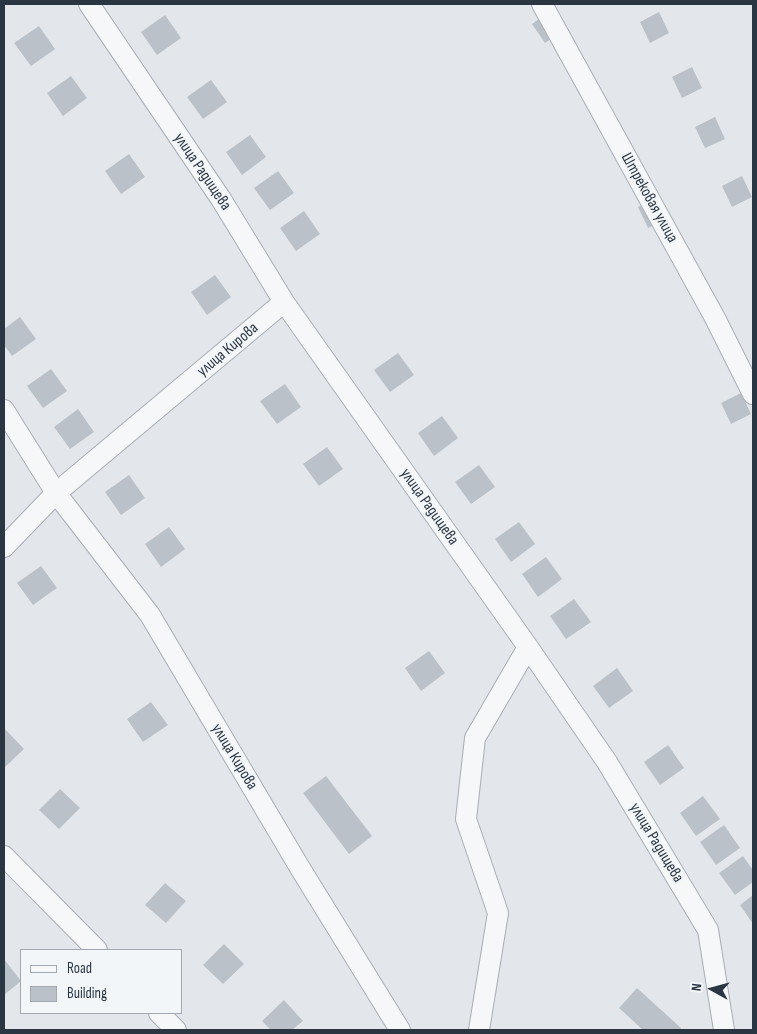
<!DOCTYPE html>
<html>
<head>
<meta charset="utf-8">
<style>
  body { margin:0 }
  #map { position:relative; width:757px; height:1034px; overflow:hidden; background:#e3e7eb; font-family:"Sofia Sans Condensed",sans-serif }
  canvas { display:block }
  .frame { position:absolute; inset:0; border:5px solid #2b3643; pointer-events:none }
  .legend { position:absolute; left:20px; top:949px; width:162px; height:65px; box-sizing:border-box; background:#f3f6f8; border:1px solid #a3a9b0; margin:0; padding:6px 9px; list-style:none; font-size:15px; color:#2b3643 }
  .legend li { display:flex; align-items:center; gap:10px; height:25px }
  .legend b { width:25px; border:1px solid #a3a9b0 }
  .north { position:absolute; left:687px; top:964px; width:50px; height:50px; -webkit-text-stroke:4px #f3f6f8; paint-order:stroke; rotate:277deg; font-size:14px; font-weight:700; line-height:20px; text-align:center; color:#2b3643 }
  .north::after { content:''; display:block; margin:auto; width:18px; height:22px; background:#2b3643; clip-path:polygon(50% 0,100% 100%,50% 72%,0 100%) }
</style>
</head>
<body>
<div id="map">
<canvas width="757" height="1034"></canvas>
<div class="frame"></div>
<ul class="legend">
<li><b style="height:6px;background:#f6f7f9"></b>Road</li>
<li><b style="height:14px;background:#bbc1c8"></b>Building</li>
</ul>
<div class="north">N</div>
</div>
<script>
const ctx = document.querySelector('canvas').getContext('2d');
ctx.lineJoin = 'round';
function paint(path, color) { ctx.fillStyle = color; ctx.fill(path, 'evenodd'); }
const poly = rows => new Path2D(rows.map(r => 'M' + r).join(''));
function stroke(path, color, width, dash) { ctx.strokeStyle = color; ctx.lineWidth = width; ctx.lineCap = dash ? 'butt' : 'round'; ctx.setLineDash(dash || []); ctx.stroke(path); }
function drawText(font, color, halo, rows, align = 'center') {
  ctx.font = font + ' "Sofia Sans Condensed",sans-serif'; ctx.lineWidth = 4.5; ctx.setLineDash([]); ctx.textBaseline = 'middle'; ctx.strokeStyle = halo; ctx.fillStyle = color; for (const [text, x, y, turn = 0] of rows) {
    ctx.save(); ctx.translate(x, y); ctx.rotate((+turn || 0) * Math.PI / 180); ctx.textAlign = isNaN(turn) ? turn : align; if (halo) ctx.strokeText(text, 0, 0); ctx.fillText(text, 0, 0); ctx.restore();
  }
}
paint(poly([
  [550,11,563,30,545,43,532,24],
  [659,12,669,33,650,43,640,22],
  [165,15,181,38,157,55,141,32],
  [39,26,55,49,31,66,14,43],
  [692,67,702,88,682,98,672,77],
  [71,76,87,98,63,116,47,93],
  [211,80,227,102,203,119,187,97],
  [715,117,725,139,705,148,695,127],
  [250,135,266,157,242,175,226,152],
  [129,154,145,177,121,194,105,171],
  [278,171,294,193,270,210,254,188],
  [742,176,752,197,732,207,722,186],
  [658,197,668,219,648,228,638,207],
  [304,211,320,234,296,251,280,228],
  [215,275,231,297,207,315,191,292],
  [20,317,36,339,12,356,4,345,4,329],
  [398,353,414,375,390,392,374,370],
  [51,369,67,391,43,408,27,386],
  [285,384,301,407,277,424,260,401],
  [741,393,751,414,731,424,721,403],
  [78,409,94,432,70,449,54,427],
  [442,416,458,438,434,456,418,433],
  [327,447,343,469,319,486,303,464],
  [479,465,495,487,471,504,455,482],
  [129,475,145,498,121,515,105,492],
  [519,522,535,544,511,562,495,539],
  [169,527,185,549,161,567,145,544],
  [546,557,562,579,538,597,522,574],
  [41,566,57,588,33,605,17,583],
  [574,599,591,622,566,639,550,616],
  [429,651,445,673,421,691,405,668],
  [617,668,633,691,609,708,593,686],
  [151,702,168,725,143,742,127,719],
  [4,728,24,749,4,768],
  [668,745,684,768,660,785,644,762],
  [326,776,372,836,349,854,303,793],
  [60,789,80,808,59,829,39,810],
  [703,796,720,819,696,836,680,813],
  [724,825,740,848,716,865,700,842],
  [743,856,753,870,753,882,735,895,719,873],
  [165,883,186,901,166,923,145,905],
  [753,895,753,924,740,905],
  [224,944,244,964,223,984,203,965],
  [4,959,21,981,4,995],
  [637,988,681,1028,680,1030,643,1030,619,1008],
  [284,1000,303,1021,292,1030,271,1030,262,1021]
]), '#bbc1c8');
const minor = poly([
  [89,4,221,199,284,302,528,647,607,762,708,930,724,1030],
  [542,4,715,318,753,394],
  [4,410,56,493,150,615,300,868,400,1030],
  [4,547,56,493,284,302],
  [4,856,97,950],
  [159,1013,176,1030],
  [479,1030,498,913,466,819,475,738,528,647]
]);
stroke(minor, '#a8aeb5', 22);
stroke(minor, '#f6f7f9', 20);
drawText('16px', '#2b3643', '#f3f6f8', [
  ["улица Радищева",202,172,56],
  ["Штрековая улица",649,198,61],
  ["улица Кирова",228,350,-40],
  ["улица Радищева",429,507,55],
  ["улица Кирова",234,757,59],
  ["улица Радищева",656,843,59]
]);
</script>
</body>
</html>
